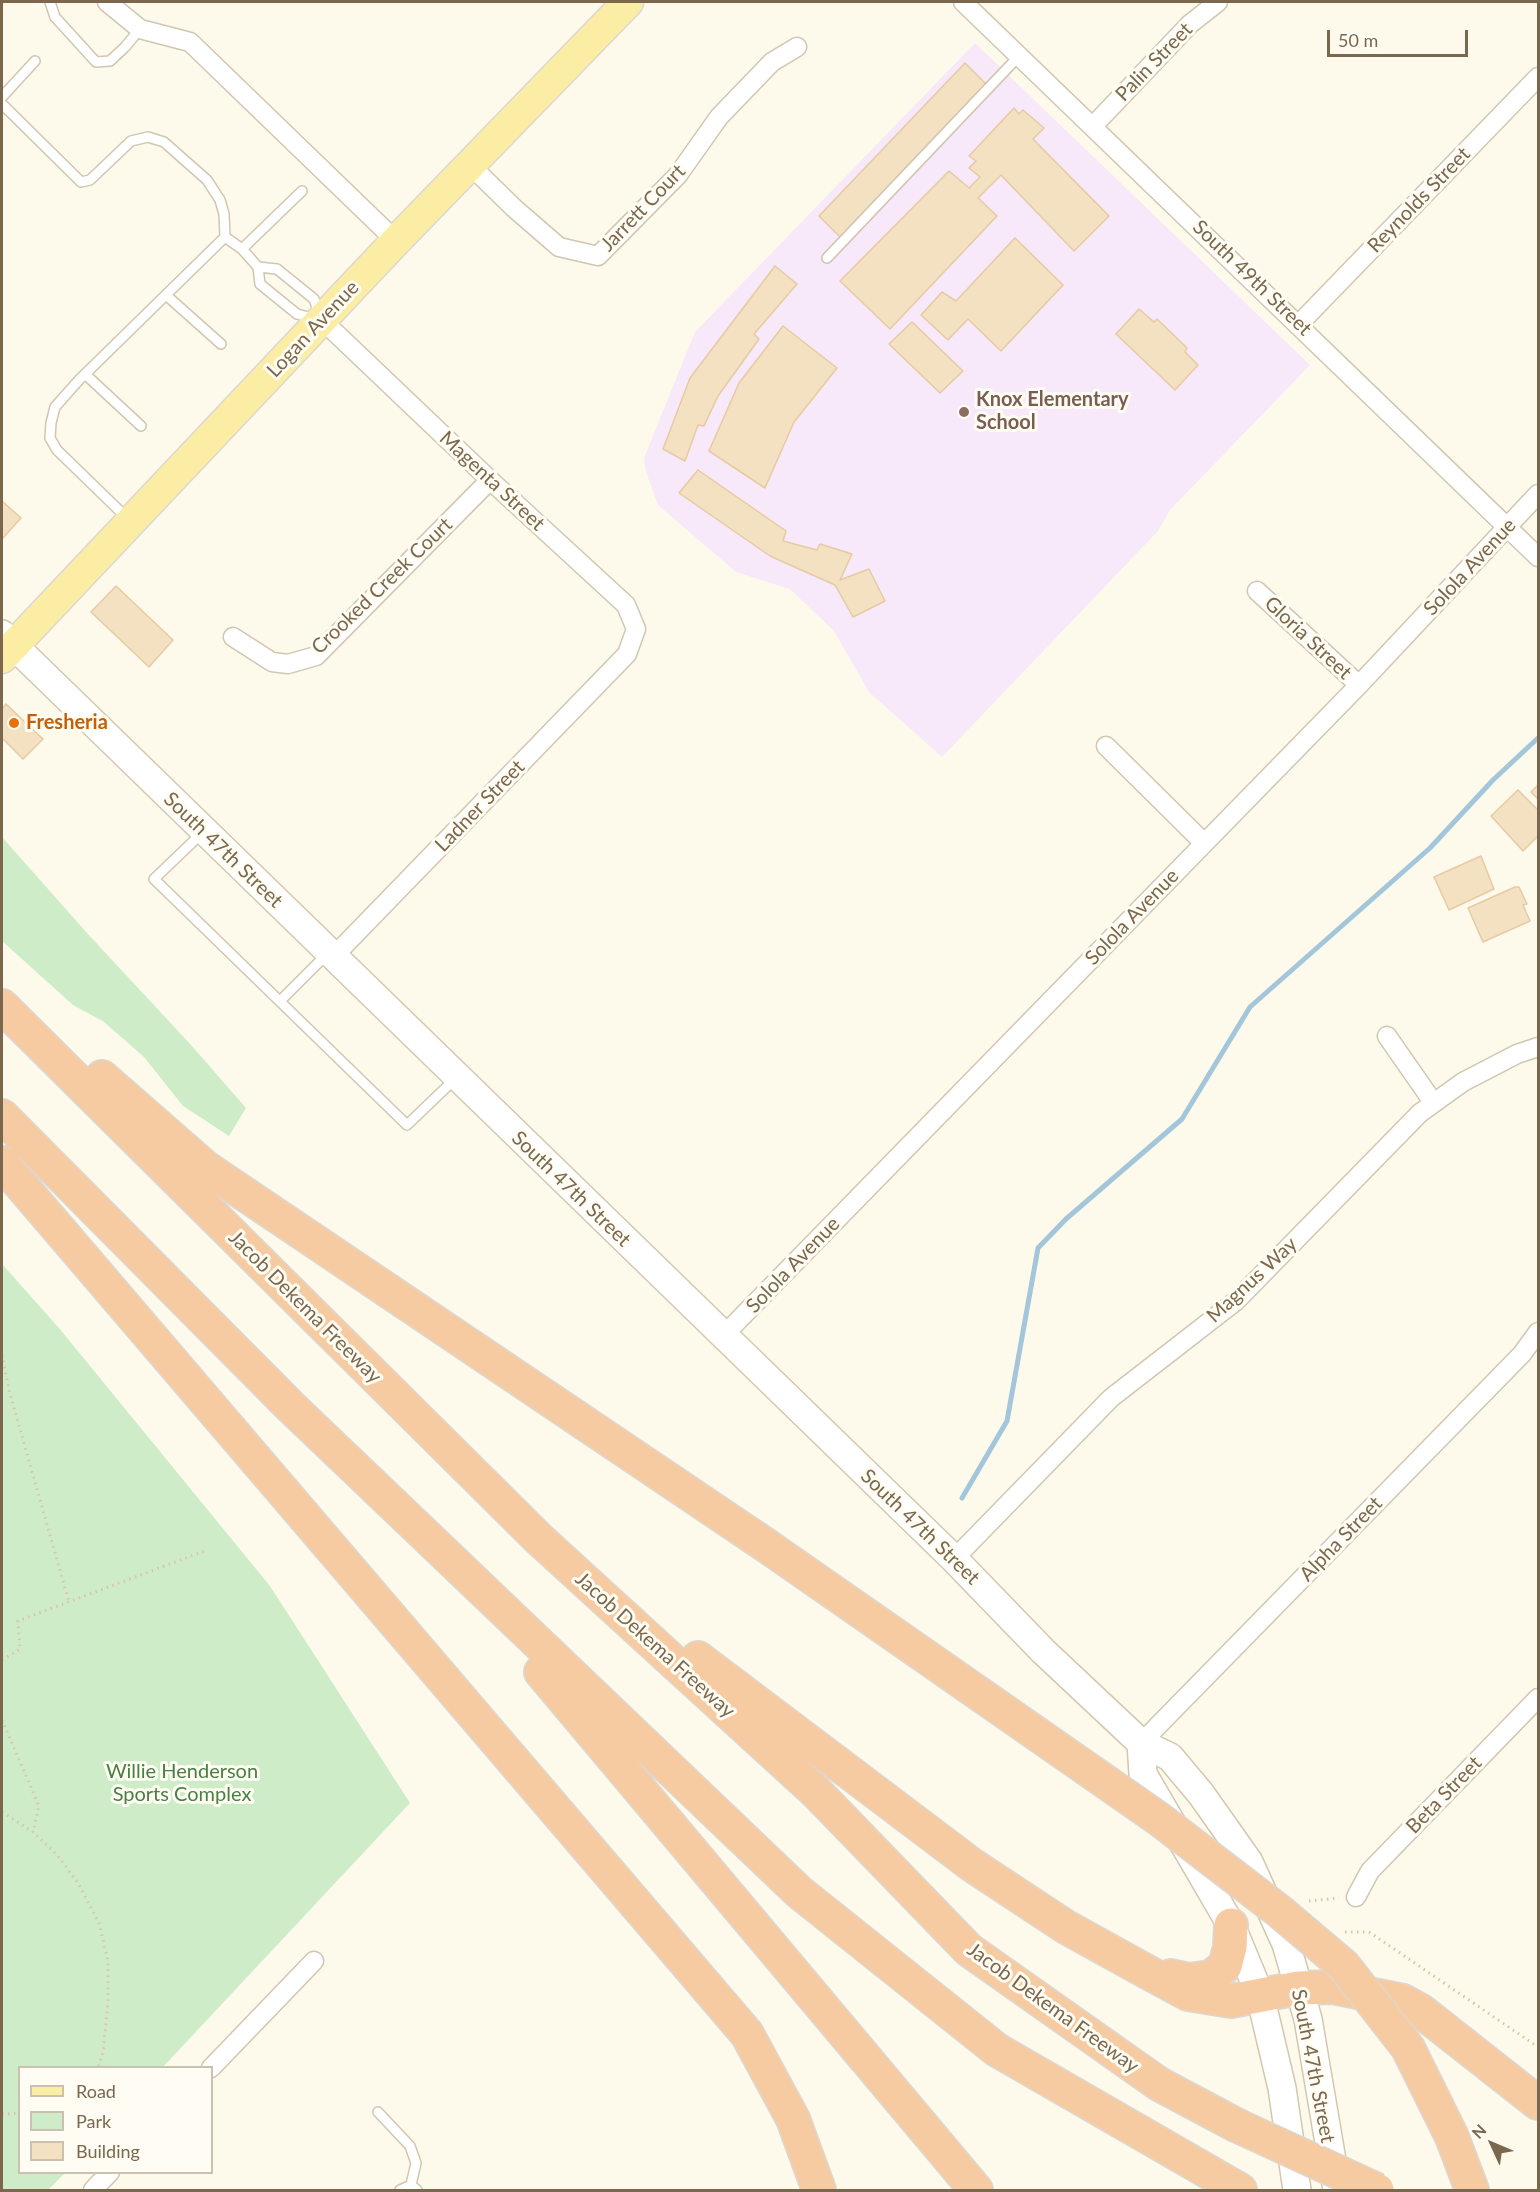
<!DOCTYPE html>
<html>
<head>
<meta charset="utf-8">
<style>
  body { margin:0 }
  #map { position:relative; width:1540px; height:2192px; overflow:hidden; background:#fdfaec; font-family:Lato,sans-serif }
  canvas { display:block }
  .frame { position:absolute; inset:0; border:3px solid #7a674d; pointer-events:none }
  .legend { position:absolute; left:18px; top:2066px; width:195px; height:108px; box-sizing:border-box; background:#fffdf3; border:2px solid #cac1b1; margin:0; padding:8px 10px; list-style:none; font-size:18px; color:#7a674d }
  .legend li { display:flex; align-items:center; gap:12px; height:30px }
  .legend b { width:30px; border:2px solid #cac1b1 }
  .north { position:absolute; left:1462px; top:2114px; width:60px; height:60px; -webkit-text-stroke:4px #fffdf3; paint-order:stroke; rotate:314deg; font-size:16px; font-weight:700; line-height:24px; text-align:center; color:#7a674d }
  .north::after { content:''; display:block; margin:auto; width:21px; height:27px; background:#7a674d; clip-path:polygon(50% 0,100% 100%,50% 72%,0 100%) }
  .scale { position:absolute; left:1327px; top:30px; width:141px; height:27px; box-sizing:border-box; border:3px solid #7a674d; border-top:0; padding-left:8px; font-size:18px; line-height:21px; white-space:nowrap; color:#7a674d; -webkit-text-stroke:4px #fffdf3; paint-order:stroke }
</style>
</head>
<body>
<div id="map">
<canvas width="1540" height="2192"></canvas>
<div class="frame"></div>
<ul class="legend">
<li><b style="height:8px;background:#fbeea4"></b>Road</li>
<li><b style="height:16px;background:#cfecc9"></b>Park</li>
<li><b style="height:16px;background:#f3e1c2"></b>Building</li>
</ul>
<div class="north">N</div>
<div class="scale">50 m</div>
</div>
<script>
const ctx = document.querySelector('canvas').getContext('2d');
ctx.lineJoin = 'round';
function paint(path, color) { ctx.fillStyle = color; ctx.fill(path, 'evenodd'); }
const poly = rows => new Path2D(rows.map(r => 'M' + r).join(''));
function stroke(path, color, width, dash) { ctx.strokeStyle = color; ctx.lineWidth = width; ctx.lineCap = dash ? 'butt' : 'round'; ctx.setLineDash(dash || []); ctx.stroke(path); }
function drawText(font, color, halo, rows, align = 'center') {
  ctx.font = font + ' Lato,sans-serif'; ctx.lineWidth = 6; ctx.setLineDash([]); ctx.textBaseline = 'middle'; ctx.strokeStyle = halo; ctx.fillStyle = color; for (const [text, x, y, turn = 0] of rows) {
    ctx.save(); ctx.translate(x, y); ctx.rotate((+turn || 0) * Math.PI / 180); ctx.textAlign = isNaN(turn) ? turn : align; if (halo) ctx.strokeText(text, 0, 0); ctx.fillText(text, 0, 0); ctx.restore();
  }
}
paint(poly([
  [975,43,1310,365,1170,510,1158,531,942,757,869,692,834,631,790,589,736,572,658,505,646,472,644,458,695,332]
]), '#f7e8fa');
paint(poly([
  [2,837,87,933,192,1046,246,1108,229,1136,183,1106,144,1057,104,1022,73,1005,2,941],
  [2,1264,59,1328,270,1586,410,1803,163,2067,20,2068,20,2172,65,2173,48,2190,2,2190]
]), '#cfecc9');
stroke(poly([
  [962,1498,1007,1421,1038,1248,1066,1219,1182,1119,1250,1007,1430,848,1493,780,1538,738]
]), '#a4c6da', 5);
const building = poly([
  [965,63,989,87,842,239,819,216,965,63],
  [1014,108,1019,114,1023,110,1044,128,1033,139,1109,216,1074,251,1001,175,978,198,997,216,890,329,840,281,949,171,969,188,980,177,969,168,976,161,969,156,1014,108],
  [1015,238,1063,285,1001,351,968,319,948,340,921,315,942,292,956,301,1015,238],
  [775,266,797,284,754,334,759,339,718,396,704,426,698,425,685,461,663,449,690,378,775,266],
  [1139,309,1154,322,1157,319,1187,348,1185,352,1198,365,1175,390,1116,334,1139,309],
  [912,322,963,371,940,393,889,344,912,322],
  [783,326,837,368,794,422,765,488,709,451,739,383,783,326],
  [698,470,786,531,783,541,817,550,820,544,852,554,840,580,869,569,885,601,853,617,835,585,770,556,679,493,698,470],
  [2,501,21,518,2,539,2,501],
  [116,586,173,640,149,667,91,612,116,586],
  [6,704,43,739,23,759,2,738,2,709,6,704],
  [1538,785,1538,799,1531,792,1538,785],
  [1518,790,1538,810,1538,836,1523,851,1491,816,1518,790],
  [1481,856,1494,889,1449,910,1434,877,1481,856],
  [1515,887,1519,887,1527,904,1523,905,1530,921,1483,942,1468,908,1515,887]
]);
paint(building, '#f3e1c2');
stroke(building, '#e6cba2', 1.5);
const lane = poly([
  [50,2,55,17,96,62,110,61,125,47,140,29],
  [2,97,35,61],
  [2,104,81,182,90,180,131,141,148,137,164,142,207,180,220,200,224,214,225,237,79,380,55,407,51,423,50,438,57,450,129,520],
  [225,237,242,249,302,191],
  [242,249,258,267,277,269,314,299,319,313],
  [827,258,1019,56],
  [258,267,260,284,297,314,316,319],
  [166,295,221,344],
  [85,374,141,426],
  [202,833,154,879,407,1125,456,1078],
  [280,1001,327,954],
  [378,2112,410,2146,416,2163,411,2185,417,2190],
  [400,2190,411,2185]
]);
const street = poly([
  [107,2,140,29,190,42,396,241],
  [963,2,1538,557],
  [1093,126,1190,24,1218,2],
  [471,166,514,208,559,247,598,256,678,175,719,117,772,62,797,47],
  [322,320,490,480,626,605,636,629,627,654,333,957],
  [1299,324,1538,77],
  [1257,591,1359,685],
  [233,637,272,662,288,664,316,656,490,480],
  [1106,746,1204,843],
  [1387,1036,1433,1102],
  [723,1336,1359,685,1538,494],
  [954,1559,1111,1398,1236,1301,1420,1113,1463,1082,1517,1054,1538,1047],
  [1141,1743,1522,1354,1538,1332],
  [1356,1897,1370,1871,1538,1698],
  [211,2068,314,1961],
  [93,2190,110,2172]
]);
const secondary = poly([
  [2,634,954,1559,1043,1651,1141,1743,1170,1757,1201,1794,1249,1862,1286,1944,1308,2019,1337,2190],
  [1141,1743,1143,1774,1231,1925,1260,1995,1282,2088,1297,2190]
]);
const primary = poly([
  [2,658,396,241,628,2]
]);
const highway = poly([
  [2,1006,538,1538,817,1793,969,1950,1159,2084,1236,2125],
  [102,1077,206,1168,767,1546],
  [2,1116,290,1406,799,1892,997,2050,1240,2190],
  [2,1163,747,2034,793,2119,819,2190],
  [698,1658,972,1865,1066,1927,1142,1969,1188,1994,1231,2001,1298,1988,1333,1987,1403,2001,1421,2011,1538,2103],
  [541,1672,976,2190],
  [1171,1976,1189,1980,1211,1977,1225,1966,1230,1947,1231,1925],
  [1452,2137,1472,2190]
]);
stroke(lane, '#d1c6b0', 12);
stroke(street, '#d1c6b0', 21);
stroke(secondary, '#d4c7ae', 30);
stroke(primary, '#dcd7d1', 33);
stroke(highway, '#dcd7d1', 36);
stroke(poly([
  [2,1355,10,1394,69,1602],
  [2,1660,20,1649,18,1621,207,1550],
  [2,1720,39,1806,33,1832],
  [2,1812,33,1832,58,1856,78,1883,99,1923,108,1961,108,2002,103,2052,98,2068],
  [1309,1901,1339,1898],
  [1345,1932,1369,1932,1375,1936,1538,2047],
  [2,2114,20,2113]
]), '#d9c5a4', 3, [1.5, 4.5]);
stroke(lane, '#fff', 9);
stroke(street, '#fff', 18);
stroke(secondary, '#fff', 27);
stroke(primary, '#fbeea4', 30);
stroke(highway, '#f7cba2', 33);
const highwayBridge = poly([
  [767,1546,1159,1819,1279,1911,1344,1966,1408,2048,1452,2137],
  [1236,2125,1377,2190]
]);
stroke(highwayBridge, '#dcd7d1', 36, []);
stroke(highwayBridge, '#f7cba2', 33);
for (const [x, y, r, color] of [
  [964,412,6,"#8d6e63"],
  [14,723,6,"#e8710a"]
]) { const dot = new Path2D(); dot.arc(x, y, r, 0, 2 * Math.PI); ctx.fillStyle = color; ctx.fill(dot); stroke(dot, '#fffdf3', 2); }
drawText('20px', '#7a674d', '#fffdf3', [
  ["Palin Street",1154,62,-46],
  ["Reynolds Street",1419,200,-46],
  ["Jarrett Court",643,208,-46],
  ["South 49th Street",1252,278,44],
  ["Logan Avenue",313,329,-47],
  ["Magenta Street",492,481,43],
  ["Solola Avenue",1470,567,-47],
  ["Crooked Creek Court",382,586,-44],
  ["Gloria Street",1308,638,43],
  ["Ladner Street",480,806,-46],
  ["South 47th Street",223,850,44],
  ["Solola Avenue",1132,917,-46],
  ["South 47th Street",571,1189,44],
  ["Solola Avenue",793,1265,-46],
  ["Magnus Way",1252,1280,-43],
  ["Jacob Dekema Freeway",305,1307,45],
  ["South 47th Street",920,1527,44],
  ["Alpha Street",1341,1539,-46],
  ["Jacob Dekema Freeway",655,1645,42],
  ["Beta Street",1444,1795,-46],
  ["Jacob Dekema Freeway",1053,2008,36],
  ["South 47th Street",1313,2066,79]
]);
drawText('bold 20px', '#785e54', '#fffdf3', [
  ["Knox Elementary",976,400],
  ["School",976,423]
], 'left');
drawText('bold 20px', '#c56008', '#fffdf3', [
  ["Fresheria",26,723]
], 'left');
drawText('20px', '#488044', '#fffdf3', [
  ["Willie Henderson",182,1772],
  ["Sports Complex",182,1795]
]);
</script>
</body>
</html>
